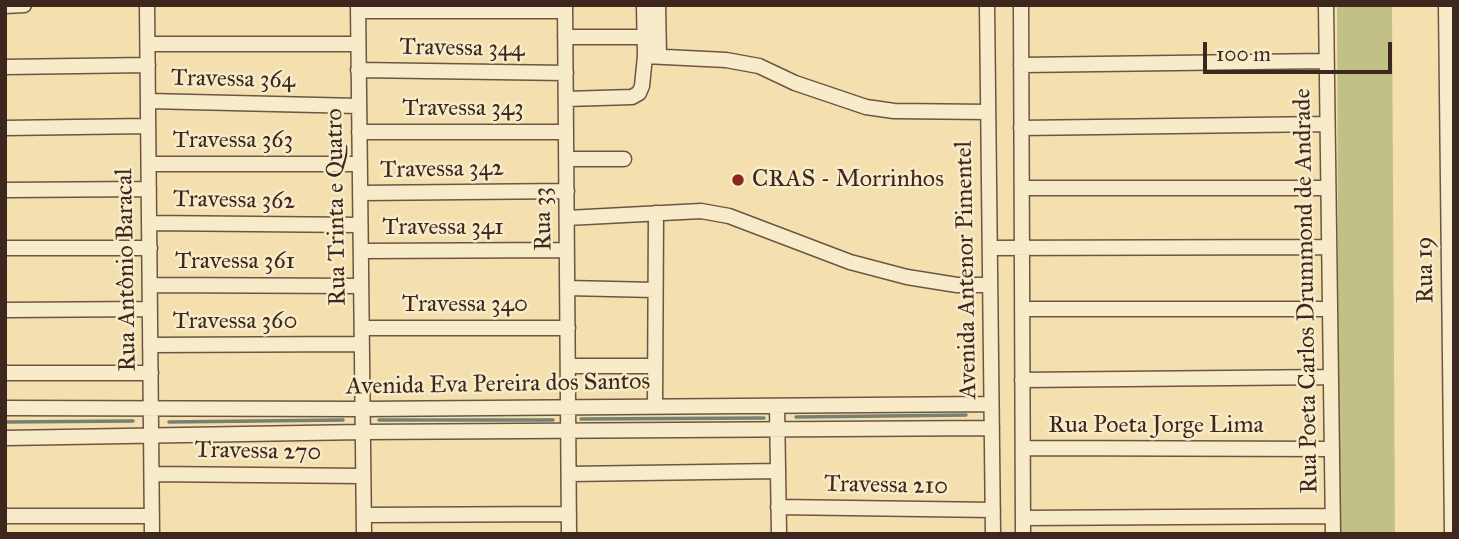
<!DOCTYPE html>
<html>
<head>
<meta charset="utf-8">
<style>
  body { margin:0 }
  #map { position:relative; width:1459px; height:539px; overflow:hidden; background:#f4e0ae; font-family:"IM FELL Great Primer",serif }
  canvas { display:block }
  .frame { position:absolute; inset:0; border:7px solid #3e271e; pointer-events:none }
  .scale { position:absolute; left:1203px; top:42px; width:189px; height:32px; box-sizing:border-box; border:4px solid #3e271e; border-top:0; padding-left:9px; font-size:21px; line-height:24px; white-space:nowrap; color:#3e271e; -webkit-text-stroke:5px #f8ebca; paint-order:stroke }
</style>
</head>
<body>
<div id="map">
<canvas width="1459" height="539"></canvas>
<div class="frame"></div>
<div class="scale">100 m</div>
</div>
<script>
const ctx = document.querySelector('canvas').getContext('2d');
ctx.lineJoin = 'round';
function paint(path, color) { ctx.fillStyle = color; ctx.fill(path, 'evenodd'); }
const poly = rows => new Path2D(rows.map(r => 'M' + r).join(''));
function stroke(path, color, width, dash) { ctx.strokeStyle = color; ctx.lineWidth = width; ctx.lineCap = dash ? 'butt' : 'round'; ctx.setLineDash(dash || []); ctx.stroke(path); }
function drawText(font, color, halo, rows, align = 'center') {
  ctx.font = font + ' "IM FELL Great Primer",serif'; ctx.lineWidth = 5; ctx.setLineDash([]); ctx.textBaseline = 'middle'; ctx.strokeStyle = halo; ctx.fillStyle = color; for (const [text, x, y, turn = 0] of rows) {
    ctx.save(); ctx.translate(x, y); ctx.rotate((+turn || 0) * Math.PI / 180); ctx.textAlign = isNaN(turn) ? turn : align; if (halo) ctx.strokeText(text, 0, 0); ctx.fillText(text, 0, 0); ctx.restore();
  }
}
paint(poly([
  [1337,5,1392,5,1395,534,1339,534]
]), '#c1c186');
stroke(poly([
  [796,417,966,415],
  [581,419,764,418],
  [379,420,553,420],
  [5,422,133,421],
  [169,422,343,420]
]), '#768174', 3.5);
const street = poly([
  [147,5,152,534],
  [358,5,364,534],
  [565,5,569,534],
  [658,5,659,56],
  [987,5,993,534],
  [1021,5,1023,534],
  [1326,5,1333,534],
  [1446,5,1452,534],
  [5,6,24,5],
  [358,11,565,11],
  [565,37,644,37],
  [148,44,358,44],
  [645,56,726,60,759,66,795,83,866,107,894,111,988,112],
  [1021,65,1326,61],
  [5,67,148,65],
  [358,70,566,73],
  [566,99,632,97,639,93,642,86,645,56,644,5],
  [148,101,359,106],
  [5,128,148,126],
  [1021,128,1327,124],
  [359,132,566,132],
  [566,159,624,159],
  [149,164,360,164],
  [1022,188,1328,188],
  [5,190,149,189],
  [360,193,567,191],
  [567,218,701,211,729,216,850,262,907,277,957,285,990,285],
  [149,223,360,225],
  [5,248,150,248],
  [990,248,1329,247],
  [361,251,567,250],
  [150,285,361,286],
  [567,288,655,290],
  [1022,309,1330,309],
  [5,310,150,309],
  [362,328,568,328],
  [150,345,362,344],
  [568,366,655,366],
  [5,373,151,373],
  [1022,380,1331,377],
  [655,406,656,213],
  [777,406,779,534],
  [5,408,363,409,991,404],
  [5,438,363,432,992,428],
  [1023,448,1332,449],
  [152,474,363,476],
  [569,474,778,471],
  [778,507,993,510],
  [364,515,569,514],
  [5,516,152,516],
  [1023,518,1333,516]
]);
stroke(street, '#6c5542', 17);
stroke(street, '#f8ebca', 14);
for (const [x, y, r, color] of [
  [738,180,7,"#8f2418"]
]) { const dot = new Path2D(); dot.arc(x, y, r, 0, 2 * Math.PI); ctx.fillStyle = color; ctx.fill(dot); stroke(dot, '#f8ebca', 2.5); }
drawText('24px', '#3e271e', '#f8ebca', [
  ["Travessa 344",462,49,1],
  ["Travessa 364",233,80,1],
  ["Travessa 343",463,109],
  ["Travessa 363",233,141],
  ["Travessa 342",442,170,-1],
  ["Travessa 362",234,201,1],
  ["Rua Trinta e Quatro",337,207,-91],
  ["Rua 33",544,219,-91],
  ["Travessa 341",443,228],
  ["Travessa 361",235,262],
  ["Rua Antônio Baracal",127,270,-91],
  ["Avenida Antenor Pimentel",967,270,-91],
  ["Rua 19",1426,270,-91],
  ["Rua Poeta Carlos Drummond de Andrade",1307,291,-91],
  ["Travessa 340",465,305],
  ["Travessa 360",235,322],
  ["Avenida Eva Pereira dos Santos",498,385,-1],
  ["Rua Poeta Jorge Lima",1156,426],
  ["Travessa 270",258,452,1],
  ["Travessa 210",886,486,1]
]);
drawText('24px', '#3e271e', '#f8ebca', [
  ["CRAS - Morrinhos",752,180]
], 'left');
</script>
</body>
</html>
